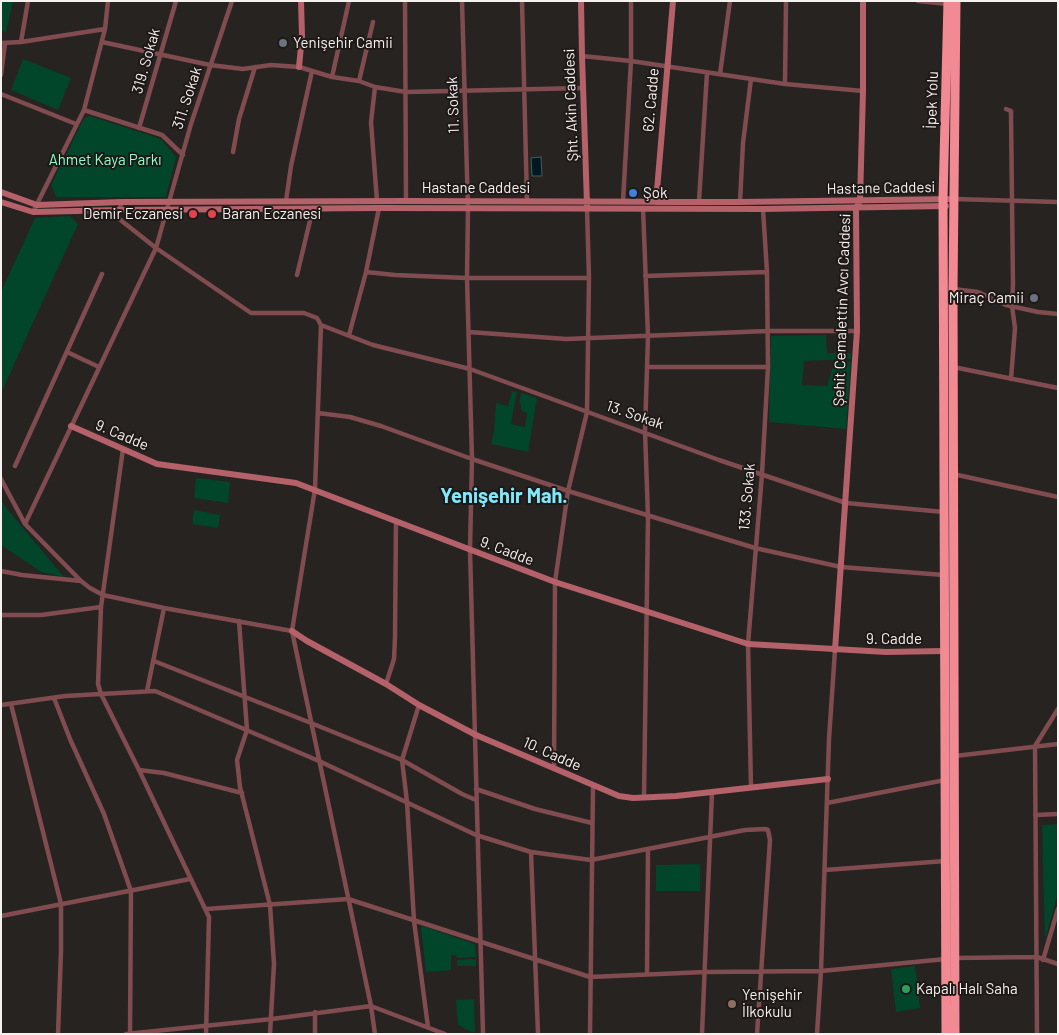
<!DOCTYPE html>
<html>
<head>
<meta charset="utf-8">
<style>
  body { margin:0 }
  #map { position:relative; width:1059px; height:1035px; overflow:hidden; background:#272320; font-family:Barlow,sans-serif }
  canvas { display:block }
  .frame { position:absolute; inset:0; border:2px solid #f5f1ef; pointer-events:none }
</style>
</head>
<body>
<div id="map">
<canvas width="1059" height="1035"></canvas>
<div class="frame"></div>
</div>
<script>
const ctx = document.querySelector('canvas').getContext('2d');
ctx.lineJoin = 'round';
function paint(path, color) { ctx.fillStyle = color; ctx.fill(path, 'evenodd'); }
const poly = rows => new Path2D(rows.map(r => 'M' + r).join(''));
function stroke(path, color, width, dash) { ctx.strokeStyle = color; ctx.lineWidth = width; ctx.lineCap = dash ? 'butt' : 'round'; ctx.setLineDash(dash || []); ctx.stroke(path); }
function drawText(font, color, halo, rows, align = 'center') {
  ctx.font = font + ' Barlow,sans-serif'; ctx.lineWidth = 4; ctx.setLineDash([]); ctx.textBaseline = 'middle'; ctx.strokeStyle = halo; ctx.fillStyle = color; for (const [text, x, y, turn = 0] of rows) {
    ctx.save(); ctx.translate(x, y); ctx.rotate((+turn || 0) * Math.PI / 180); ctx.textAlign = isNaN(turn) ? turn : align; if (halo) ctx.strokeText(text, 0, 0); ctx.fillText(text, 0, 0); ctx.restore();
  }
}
paint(poly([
  [1,1,13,1,6,32,1,31],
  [23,59,71,78,58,110,11,90],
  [90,116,161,139,176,157,166,197,56,197,51,185,84,118],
  [70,216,78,224,1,393,1,292,35,218],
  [826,335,827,353,851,353,851,359,804,361,802,385,827,386,834,363,838,361,851,362,846,429,769,422,771,336],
  [512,391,517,392,511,424,525,427,527,413,523,412,521,409,521,404,519,403,521,393,537,398,528,452,491,444,494,431,496,403,508,406],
  [196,478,230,482,228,503,194,498],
  [1,499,7,509,64,577,41,572,1,545],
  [194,510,220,515,218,528,192,524],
  [1058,824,1058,893,1045,940,1042,825],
  [700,864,700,891,656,891,656,865],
  [422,926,475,944,476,957,457,958,456,955,451,955,451,970,426,972,421,928],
  [476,959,476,966,457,966,457,960],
  [915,966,920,1008,896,1012,891,969],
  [474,999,475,1032,474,1033,458,1025,456,1000]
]), '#01452b');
const water = poly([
  [541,157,542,176,532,176,531,158,541,157]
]);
paint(water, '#001921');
stroke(water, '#4a5a5f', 1);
stroke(poly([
  [405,1,406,201],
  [462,1,468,208,467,278,472,459,470,550,483,1034],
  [522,1,527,201],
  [918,1,948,4],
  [21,42,28,1],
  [102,42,210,65,243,69,271,65,299,67,332,77,359,81,375,87,406,92,583,88],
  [1,43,21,42,105,29],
  [582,56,631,61,785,84,863,91],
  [720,74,730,1],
  [1,75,5,43],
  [332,77,349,1],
  [359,81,373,22],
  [785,84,786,1],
  [375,87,371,122,377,201],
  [1,94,76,124],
  [1006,109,1011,111,1011,114,1013,285,1012,306,1015,328,1011,379],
  [84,110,162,135,183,155],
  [139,128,176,1],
  [233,152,239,119,255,67],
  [954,199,1058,202],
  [286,201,291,166,312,71],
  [623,201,631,61,631,1],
  [699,201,707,73],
  [122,202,119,210,118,218,156,248,251,313,304,313,317,318,321,325,315,489,292,631,371,1006,375,1034],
  [740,202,743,143,751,79],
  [643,208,648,336,645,431,648,517,644,798],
  [33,212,84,110,105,29,108,1],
  [366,272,395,275,467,278,589,278],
  [297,275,313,208],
  [645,276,767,272],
  [953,289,978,292,1006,305,1038,312,1058,314],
  [321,325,373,345,470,369,719,460,846,503,944,512],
  [469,332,566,339,768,331,857,331],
  [349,335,366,272,379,208],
  [67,352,99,367],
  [647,367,768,367],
  [953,367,1058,388],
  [318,413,350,417,381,426,472,459,568,491,755,548,841,567,944,575],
  [123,449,101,607,98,684,101,694,139,770,209,917,206,1034],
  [15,466,102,274],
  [953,474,1058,497],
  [1,479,25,524,81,581,90,588,103,595,164,608,292,631],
  [25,524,156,248,191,124,232,1],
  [1,571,22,575,81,581],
  [1,615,41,615,101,607],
  [239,621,247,730,237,760,240,787,270,905,274,964,270,1034],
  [154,661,311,723,402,760,462,794,476,800],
  [386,684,394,659,395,638,396,521],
  [147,691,164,608],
  [54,698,70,739,104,814,131,891,130,1034],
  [11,704,61,904,61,951,58,1034],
  [1,705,65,696,155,691,319,761,476,835,531,852,591,860,745,830,765,829,768,830,770,840,757,1034],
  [419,705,402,760,407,802,414,921,428,1027],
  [955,756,1058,744],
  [554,768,555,582,568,491,587,412,589,278,587,208],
  [139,770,164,773,242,793],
  [751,788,748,644,762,474,768,367,767,272,763,209],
  [476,789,535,809,592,823],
  [827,803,945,780],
  [1035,815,1058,814],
  [531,852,538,1034],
  [825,870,945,861],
  [206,909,348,899,590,977,705,972,821,971,946,959],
  [1,916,190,879],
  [955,958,1037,957,1058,964],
  [1043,960,1058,909],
  [647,974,648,849],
  [315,1012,315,1034],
  [126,1034,272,1019,371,1006,445,1034],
  [590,1034,593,786],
  [702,1034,712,792],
  [817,1034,821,971,829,739,835,650],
  [1037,1034,1035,746,1058,709]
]), '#804c50', 4.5);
stroke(poly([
  [581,1,582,56,587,204],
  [299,67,302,36,301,1],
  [1,192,37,205,122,202,406,201,740,202,954,199],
  [1,202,33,212,119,210,379,208,763,209,946,206],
  [656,202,673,1],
  [71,426,157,464,296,483,555,582,748,644,886,652,944,651],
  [292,631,307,641,386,684,419,705,476,735,619,796,633,798,676,796,828,779],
  [835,650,857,331,856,208,860,201,863,91,863,1]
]), '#b46169', 6);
stroke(poly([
  [946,1034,943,199,948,1],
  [955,1034,953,289,956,1]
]), '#f28a94', 9);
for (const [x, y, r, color] of [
  [283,43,5,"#6b7280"],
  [633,193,5,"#3f7fe0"],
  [193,214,5,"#e0444e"],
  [212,214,5,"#e0444e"],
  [1034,298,5,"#6b7280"],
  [906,989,5,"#2e9e5b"],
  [732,1004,5,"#8d6e63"]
]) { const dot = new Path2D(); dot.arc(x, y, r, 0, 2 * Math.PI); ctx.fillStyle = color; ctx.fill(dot); stroke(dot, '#1e1917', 2); }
drawText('15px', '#f5f1ef', '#1e1917', [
  ["Yenişehir Camii",293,43],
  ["Şok",643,193],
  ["Demir Eczanesi",183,214,"right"],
  ["Baran Eczanesi",222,214],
  ["Miraç Camii",1024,298,"right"],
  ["Kapalı Halı Saha",916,989],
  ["Yenişehir",742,995],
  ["İlkokulu",742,1012]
], 'left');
drawText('15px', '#f5f1ef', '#1e1917', [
  ["319. Sokak",146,61,-74],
  ["311. Sokak",187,98,-72],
  ["62. Cadde",651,100,-85],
  ["İpek Yolu",932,100,-88],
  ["11. Sokak",453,105,-92],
  ["Şht. Akin Caddesi",571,105,-92],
  ["Hastane Caddesi",476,188],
  ["Hastane Caddesi",881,188,-1],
  ["Şehit Cemalettin Avcı Caddesi",842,310,-88],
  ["13. Sokak",635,415,19],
  ["9. Cadde",122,435,23],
  ["133. Sokak",747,497,-85],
  ["9. Cadde",507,551,21],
  ["9. Cadde",894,639],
  ["10. Cadde",552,754,24]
]);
drawText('15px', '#8ffdc5', '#1e1917', [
  ["Ahmet Kaya Parkı",105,160]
]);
drawText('bold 20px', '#81e9fc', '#1e1917', [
  ["Yenişehir Mah.",504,496]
]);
</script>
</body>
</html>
